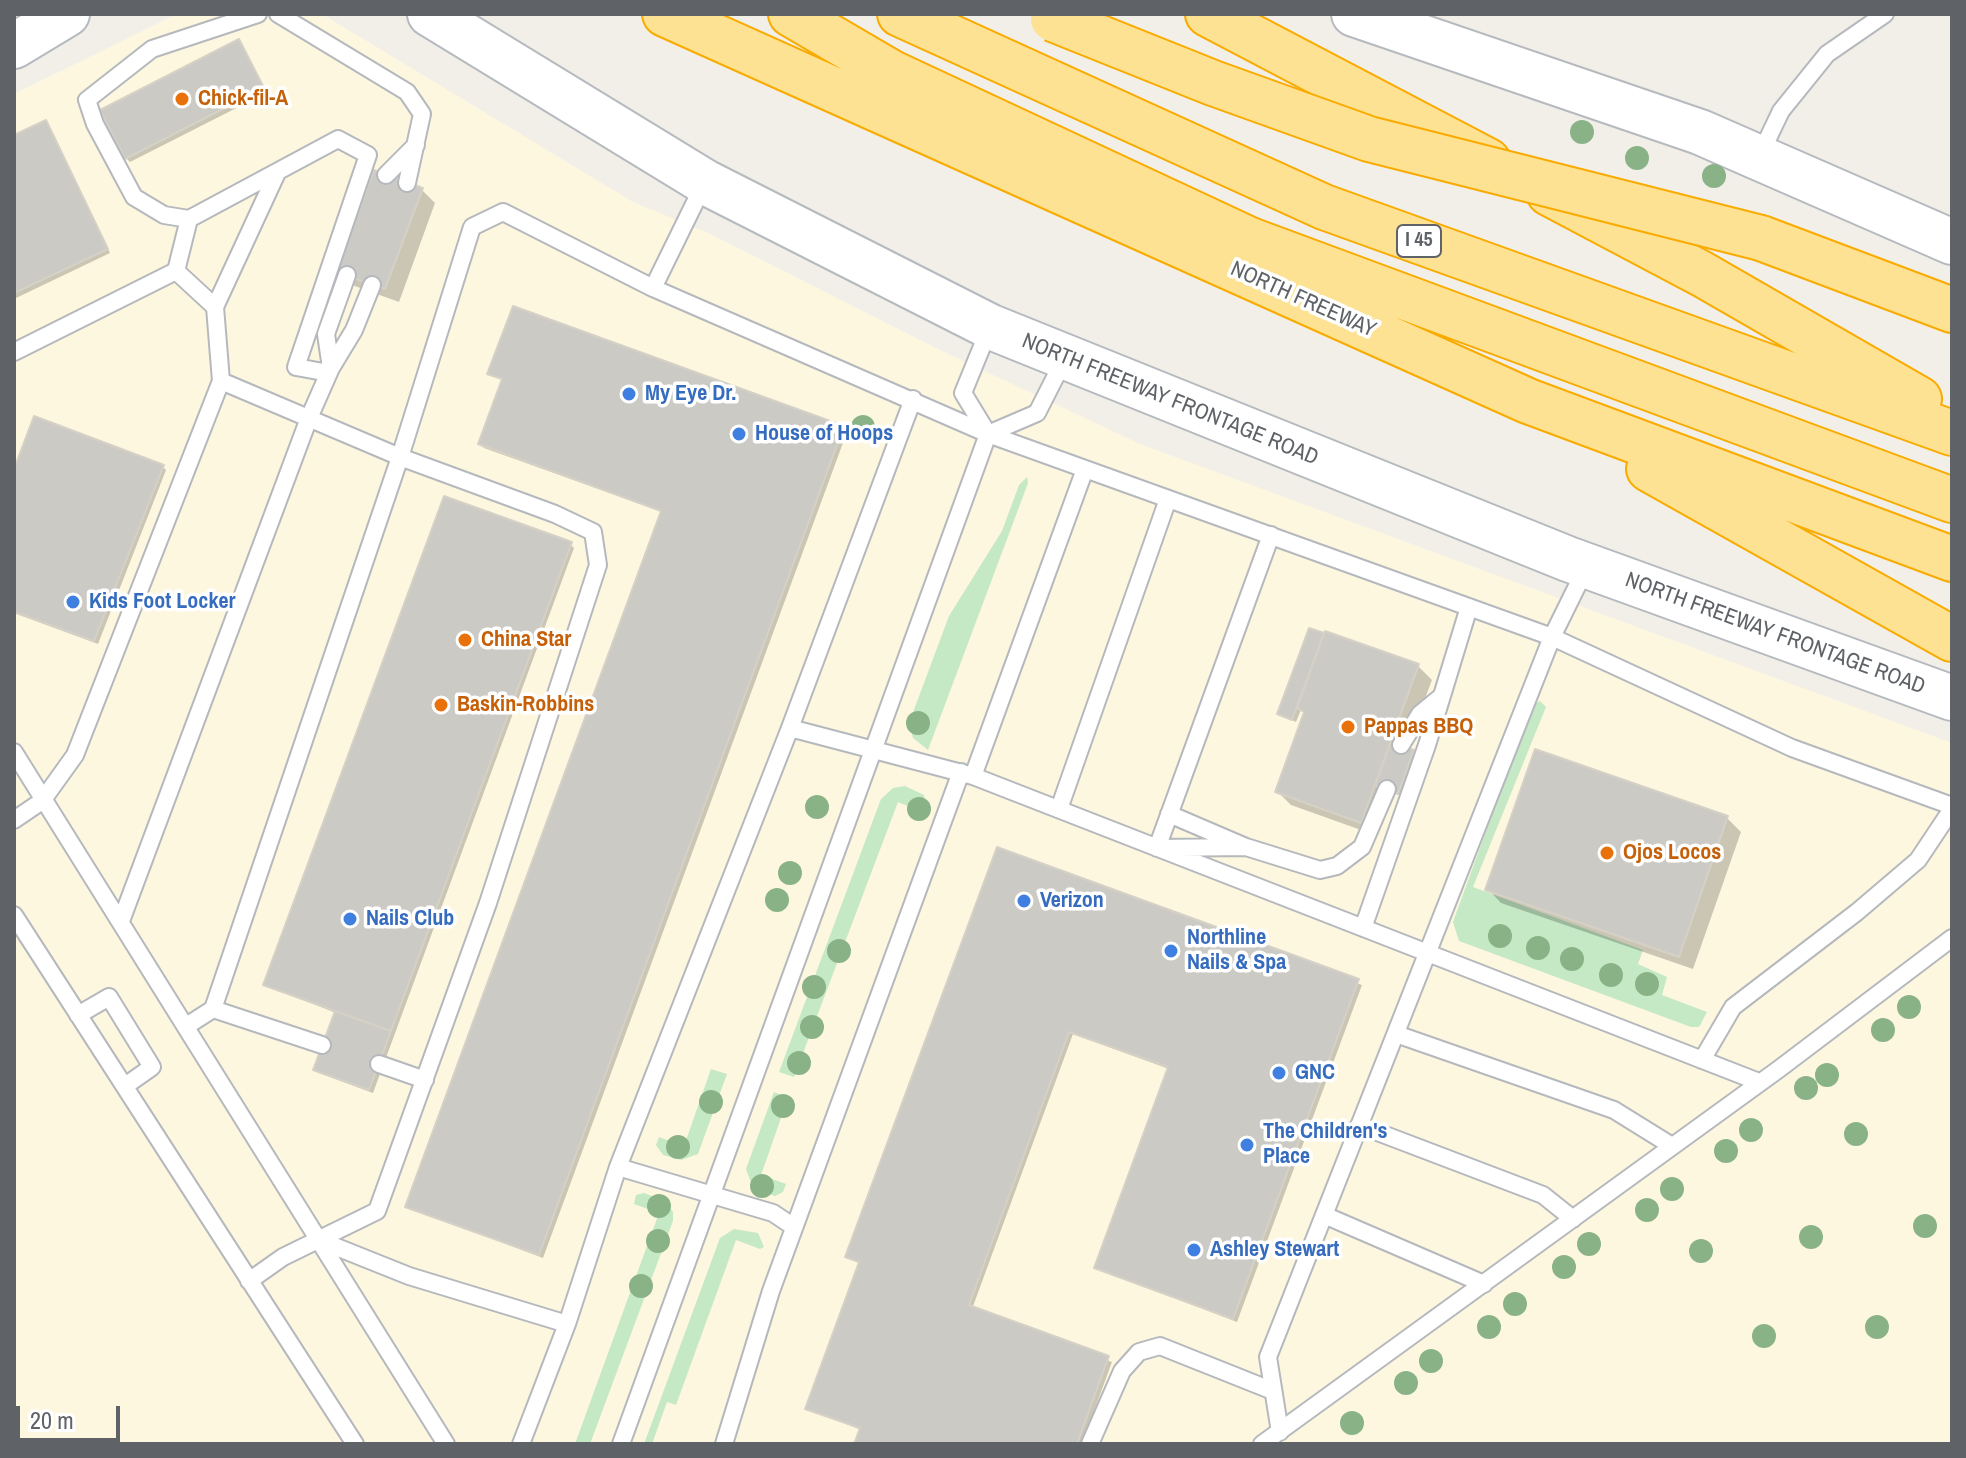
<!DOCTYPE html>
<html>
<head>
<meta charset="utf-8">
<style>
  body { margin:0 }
  #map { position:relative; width:1966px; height:1458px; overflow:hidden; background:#f1efe8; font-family:"Archivo Narrow",sans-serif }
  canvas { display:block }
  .frame { position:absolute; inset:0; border:16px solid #5f6368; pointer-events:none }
  .scale { position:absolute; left:16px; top:1406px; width:104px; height:36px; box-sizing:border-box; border:4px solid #5f6368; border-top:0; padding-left:10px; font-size:24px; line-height:28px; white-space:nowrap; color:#5f6368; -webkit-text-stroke:6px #fff; paint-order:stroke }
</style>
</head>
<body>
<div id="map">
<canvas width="1966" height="1458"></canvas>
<div class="frame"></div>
<div class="scale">20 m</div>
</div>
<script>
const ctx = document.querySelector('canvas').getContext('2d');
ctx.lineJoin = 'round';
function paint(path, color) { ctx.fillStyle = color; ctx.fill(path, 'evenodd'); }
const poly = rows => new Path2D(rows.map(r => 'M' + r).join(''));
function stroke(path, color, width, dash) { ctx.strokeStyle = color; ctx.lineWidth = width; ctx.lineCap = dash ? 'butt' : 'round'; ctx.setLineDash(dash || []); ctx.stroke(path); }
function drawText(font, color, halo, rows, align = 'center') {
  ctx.font = font + ' "Archivo Narrow",sans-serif'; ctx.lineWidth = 7; ctx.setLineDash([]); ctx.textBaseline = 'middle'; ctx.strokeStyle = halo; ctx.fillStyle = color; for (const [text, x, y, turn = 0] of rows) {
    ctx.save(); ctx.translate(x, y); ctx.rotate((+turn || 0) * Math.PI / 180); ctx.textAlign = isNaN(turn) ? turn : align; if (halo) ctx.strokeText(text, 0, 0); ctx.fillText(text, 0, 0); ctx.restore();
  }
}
paint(poly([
  [177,14,322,14,633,202,710,234,940,350,1140,444,1952,743,1952,1444,14,1444,14,94]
]), '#fef7e0');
paint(poly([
  [1027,477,1028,483,928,750,913,738,909,723,949,616,1002,531,1019,485],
  [1540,701,1546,707,1473,887,1643,950,1638,964,1667,977,1662,995,1707,1012,1699,1027,1691,1027,1459,941,1453,922,1532,705],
  [905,786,924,795,926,808,922,812,898,802,794,1077,779,1072,881,799,893,788],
  [711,1069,727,1074,698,1154,681,1160,663,1155,656,1145,659,1137,684,1146],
  [774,1092,788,1098,761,1175,786,1184,783,1192,775,1196,753,1188,746,1169],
  [644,1193,665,1201,673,1212,673,1221,590,1444,575,1444,659,1213,634,1204,636,1195],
  [734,1229,758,1233,764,1247,760,1249,736,1240,676,1405,667,1402,652,1444,644,1444,720,1238]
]), '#c5e8c5');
paint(poly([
  [239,42,266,93,130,162,126,158],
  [46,122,110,253,14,299,14,138],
  [422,190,435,203,399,302,352,285,339,271],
  [490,373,843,428,847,432,543,1258,408,1207,663,512,484,448,480,444,504,381],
  [162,466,166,470,98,644,14,613,14,475],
  [570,544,574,548,373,1093,319,1073,315,1069,336,1013,265,985],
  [1310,630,1418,666,1432,680,1406,749,1417,756,1402,796,1391,792,1375,835,1291,805,1278,792,1305,714,1301,710,1296,722,1279,714],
  [1727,818,1741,832,1693,969,1501,903,1488,889],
  [998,850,1362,985,1237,1322,1096,1268,1169,1069,1073,1034,972,1309,1112,1362,1082,1444,856,1444,861,1430,807,1408,860,1264,847,1257]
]), '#0003');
const building = poly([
  [239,39,264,88,125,159,100,110,239,39],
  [46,120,108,249,14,293,14,135,46,120],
  [374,170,423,188,385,289,336,272,374,170],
  [513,306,844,426,539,1255,405,1207,661,511,478,444,502,379,487,374,513,306],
  [34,416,164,465,94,641,14,612,14,469,34,416],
  [444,496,572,542,391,1031,263,985,444,496],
  [1309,628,1324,633,1292,720,1277,714,1309,628],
  [1325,631,1419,664,1361,823,1275,792,1304,712,1297,708,1325,631],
  [1391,742,1414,750,1398,794,1375,785,1391,742],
  [1535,749,1728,816,1679,957,1485,890,1535,749],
  [997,847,1359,979,1233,1319,1094,1268,1168,1067,1069,1032,969,1305,1109,1356,1077,1444,854,1444,860,1428,805,1409,859,1262,845,1257,997,847],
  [335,1011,391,1031,369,1090,313,1070,335,1011]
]);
paint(building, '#cccac5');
stroke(building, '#d6d1c6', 2);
const lane = poly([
  [258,14,152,49,87,100,95,124,134,197,164,215,189,219,338,139,368,155,296,367,329,373],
  [278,14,407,92,422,114,407,183],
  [1759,157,1781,111,1827,54,1885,14],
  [386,175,416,145],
  [176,271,189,219],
  [653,288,704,184],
  [215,307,276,175],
  [14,352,176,271,215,307,221,381,400,457,555,514,593,532,598,565,488,903,377,1211,283,1257,249,1281],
  [331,368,326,334,347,275],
  [988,434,963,393,990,327],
  [790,728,973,776,1759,1082],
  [1401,745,1420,714,1442,696],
  [14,752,446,1444],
  [973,776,1085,469],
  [1059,809,1168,499],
  [1169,814,1246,847,1320,870,1337,866,1362,847,1387,789],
  [14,820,42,801,75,755,221,381],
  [1246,847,1157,848,1271,535],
  [14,915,355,1444],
  [121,921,309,418,331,368,354,330,372,285],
  [1363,928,1427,745,1469,607],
  [213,1009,322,1045],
  [78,1015,109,997,152,1067,125,1086],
  [188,1025,213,1009,400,457,472,227,503,212,653,288,988,434,1552,637,1792,748,1952,806],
  [1396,1034,1614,1110,1672,1146],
  [1702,1060,1733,1007,1857,912,1918,860,1952,809],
  [379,1064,425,1080],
  [1359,1125,1543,1195,1573,1219],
  [618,1167,773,1213,794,1227],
  [1324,1215,1484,1284],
  [319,1240,409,1276,567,1324,618,1167,790,728,913,399],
  [1280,1432,1268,1357,1552,637,1586,568],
  [521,1444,567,1324],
  [621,1444,988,434,1037,413,1065,358],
  [724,1444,771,1291,961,772],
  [1090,1444,1122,1371,1139,1352,1160,1346,1273,1391],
  [1262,1444,1779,1069,1952,938]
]);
const secondary = poly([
  [430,14,705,182,991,327,1568,559,1952,698],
  [1354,14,1700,132,1952,242],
  [14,46,67,14]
]);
const highway = poly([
  [665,14,1528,401,1952,559],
  [791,14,892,73,1250,240,1952,500],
  [900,14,1324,207,1952,433],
  [1208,14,1488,161],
  [1549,193,1702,274,1919,399],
  [1761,238,1952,310],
  [1649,469,1952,639]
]);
stroke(lane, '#b5b8bc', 20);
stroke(secondary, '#b6babf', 48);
stroke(highway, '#f9ab00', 48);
stroke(lane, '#fff', 16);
stroke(secondary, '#fff', 44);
stroke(highway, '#fde293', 44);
const highwayBridge = poly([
  [1053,19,1213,83,1369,139,1761,238]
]);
stroke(highwayBridge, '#f9ab00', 48, []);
stroke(highwayBridge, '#fde293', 44);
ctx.fillStyle = '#89b387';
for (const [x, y] of [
  [1582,132],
  [1637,158],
  [1714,176],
  [863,427],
  [918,723],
  [817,807],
  [919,809],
  [790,873],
  [777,900],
  [1500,936],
  [1538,948],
  [839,951],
  [1572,959],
  [1611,975],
  [1647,984],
  [814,987],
  [1909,1007],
  [812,1027],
  [1883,1030],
  [799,1063],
  [1827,1075],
  [1806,1088],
  [711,1102],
  [783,1106],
  [1751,1130],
  [1856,1134],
  [678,1147],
  [1726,1151],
  [762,1186],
  [1672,1189],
  [659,1206],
  [1647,1210],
  [1925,1226],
  [1811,1237],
  [658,1241],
  [1589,1244],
  [1701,1251],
  [1564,1267],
  [641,1286],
  [1515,1304],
  [1489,1327],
  [1877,1327],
  [1764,1336],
  [1431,1361],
  [1406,1383],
  [1352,1423]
]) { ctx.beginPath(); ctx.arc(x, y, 12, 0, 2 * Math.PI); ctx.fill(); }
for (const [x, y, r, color] of [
  [182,99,8,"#e8710a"],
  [629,394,8,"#3f7fe0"],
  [739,434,8,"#3f7fe0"],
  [73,602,8,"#3f7fe0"],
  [465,640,8,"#e8710a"],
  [441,705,8,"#e8710a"],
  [1348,727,8,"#e8710a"],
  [1607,853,8,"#e8710a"],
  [1024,901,8,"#3f7fe0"],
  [350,919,8,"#3f7fe0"],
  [1171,951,8,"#3f7fe0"],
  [1279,1073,8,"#3f7fe0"],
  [1247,1145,8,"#3f7fe0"],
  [1194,1250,8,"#3f7fe0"]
]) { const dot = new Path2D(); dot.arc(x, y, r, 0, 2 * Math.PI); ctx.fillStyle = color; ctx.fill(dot); stroke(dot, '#fff', 3); }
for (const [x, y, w] of [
  [1419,241,44]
]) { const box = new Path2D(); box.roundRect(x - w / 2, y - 16, w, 32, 6); ctx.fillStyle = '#fff'; ctx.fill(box); stroke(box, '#5f6368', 2); }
drawText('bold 20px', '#5f6368', null, [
  ["I 45",1419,241]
]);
drawText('bold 22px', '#c56008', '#fff', [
  ["Chick-fil-A",198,99],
  ["China Star",481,640],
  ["Baskin-Robbins",457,705],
  ["Pappas BBQ",1364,727],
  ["Ojos Locos",1623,853]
], 'left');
drawText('22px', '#5f6368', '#fff', [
  ["NORTH FREEWAY",1303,300,24],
  ["NORTH FREEWAY FRONTAGE ROAD",1170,400,22],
  ["NORTH FREEWAY FRONTAGE ROAD",1775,634,20]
]);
drawText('bold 22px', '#366cbe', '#fff', [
  ["My Eye Dr.",645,394],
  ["House of Hoops",755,434],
  ["Kids Foot Locker",89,602],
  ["Verizon",1040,901],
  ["Nails Club",366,919],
  ["Northline",1187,938],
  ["Nails & Spa",1187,963],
  ["GNC",1295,1073],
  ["The Children's",1263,1132],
  ["Place",1263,1157],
  ["Ashley Stewart",1210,1250]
], 'left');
</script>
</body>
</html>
